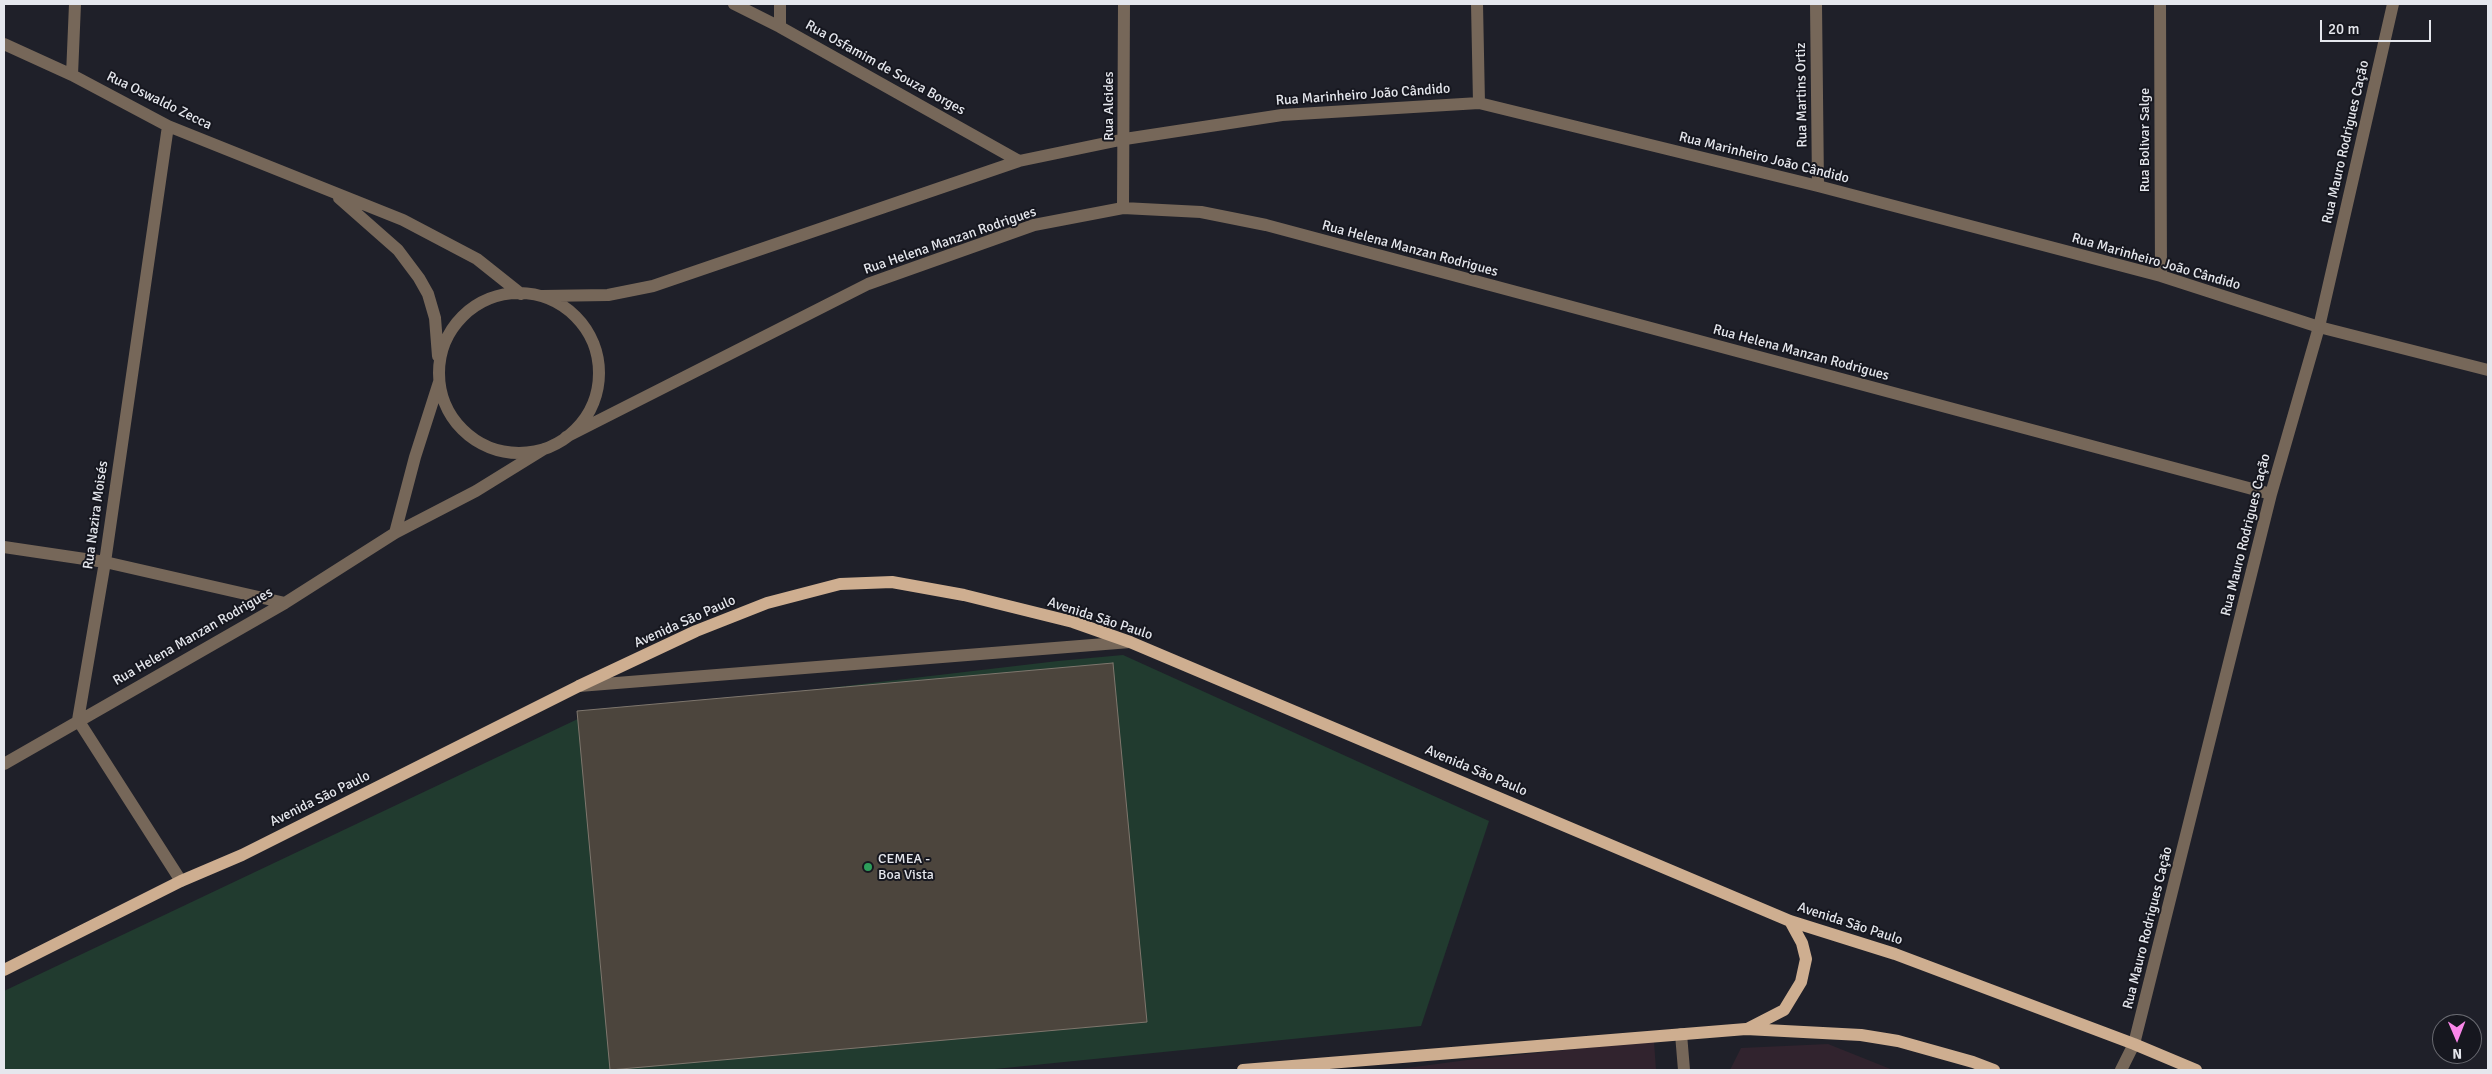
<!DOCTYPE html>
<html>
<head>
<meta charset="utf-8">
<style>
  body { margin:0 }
  #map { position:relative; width:2492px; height:1074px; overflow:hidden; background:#1f2029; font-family:Signika,sans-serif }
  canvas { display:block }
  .frame { position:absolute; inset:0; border:5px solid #e5e7ed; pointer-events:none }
  .north { position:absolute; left:2432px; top:1014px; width:50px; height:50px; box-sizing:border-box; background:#16171f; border:1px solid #696a71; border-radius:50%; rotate:179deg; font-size:14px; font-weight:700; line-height:20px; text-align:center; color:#e5e7ed }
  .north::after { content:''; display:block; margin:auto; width:18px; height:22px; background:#f987e9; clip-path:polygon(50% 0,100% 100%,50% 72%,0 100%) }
  .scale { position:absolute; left:2320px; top:20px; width:111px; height:22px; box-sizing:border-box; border:2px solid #e5e7ed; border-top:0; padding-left:6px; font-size:15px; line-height:18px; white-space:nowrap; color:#e5e7ed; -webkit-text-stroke:4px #16171f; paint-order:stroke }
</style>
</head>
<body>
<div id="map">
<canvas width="2492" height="1074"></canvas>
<div class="frame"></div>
<div class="north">N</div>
<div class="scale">20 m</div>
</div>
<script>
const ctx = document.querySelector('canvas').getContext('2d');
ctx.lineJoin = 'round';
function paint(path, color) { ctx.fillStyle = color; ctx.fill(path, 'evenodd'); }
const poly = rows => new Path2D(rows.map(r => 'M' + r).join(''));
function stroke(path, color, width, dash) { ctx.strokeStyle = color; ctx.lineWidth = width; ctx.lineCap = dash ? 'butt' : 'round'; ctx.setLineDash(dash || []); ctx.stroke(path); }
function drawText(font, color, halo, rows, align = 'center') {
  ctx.font = font + ' Signika,sans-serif'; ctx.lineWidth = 4; ctx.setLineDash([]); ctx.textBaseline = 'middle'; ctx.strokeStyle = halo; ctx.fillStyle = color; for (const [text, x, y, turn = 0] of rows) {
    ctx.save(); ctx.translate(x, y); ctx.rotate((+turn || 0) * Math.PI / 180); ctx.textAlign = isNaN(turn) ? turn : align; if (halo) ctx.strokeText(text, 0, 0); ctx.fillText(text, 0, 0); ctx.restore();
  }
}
paint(poly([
  [1654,1041,1656,1070,1392,1070,1467,1060],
  [1828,1044,1893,1070,1730,1070,1741,1048]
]), '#31232e');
paint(poly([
  [1123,655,1489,821,1421,1026,985,1070,4,1070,4,991,582,717,1058,661]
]), '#213b2f');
const building = poly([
  [1113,663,1147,1022,610,1070,577,711,1113,663]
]);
paint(building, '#4c453d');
stroke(building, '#7e766d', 1);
stroke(poly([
  [734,4,780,27,1019,161],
  [780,4,780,27],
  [1477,4,1479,103],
  [1816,4,1818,186],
  [2160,4,2161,276],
  [4,44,72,75,168,126,403,220,477,259,521,294],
  [72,75,75,4],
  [168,126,105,562,78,720,181,881],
  [339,198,398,250,419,278,428,294,435,318,438,356],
  [1123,208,1124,4],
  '439 373a80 80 0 1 1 160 0a80 80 0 1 1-160 0Z',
  [542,296,608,295,653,286,1019,161,1125,139,1282,115,1479,103,1818,186,2161,276,2319,327,2488,370],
  [566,437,868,284,1034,225,1123,208,1201,212,1266,225,2271,494],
  [395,533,415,457,439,382],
  [4,547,105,562,285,603],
  [579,686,1130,642],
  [4,764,285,603,395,533,476,491,544,449],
  [1681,1034,1684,1070],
  [2121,1070,2134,1044,2271,494,2319,327,2393,4]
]), '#766759', 12);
stroke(poly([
  [4,970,181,881,242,855,579,686,696,631,767,603,840,584,892,582,964,595,1073,622,1130,642,1790,921,1895,954,2134,1044,2196,1070],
  [1749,1028,1784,1010,1801,982,1806,959,1802,943,1790,921],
  [1243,1070,1746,1029,1861,1035,1898,1041,1973,1062,1994,1070]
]), '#ceae90', 12);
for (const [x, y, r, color] of [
  [868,867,5,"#2e9e5b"]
]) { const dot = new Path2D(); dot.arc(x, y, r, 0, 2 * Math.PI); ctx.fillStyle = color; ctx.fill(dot); stroke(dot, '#16171f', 2); }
drawText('14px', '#e5e7ed', '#16171f', [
  ["Rua Osfamim de Souza Borges",885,68,29],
  ["Rua Marinheiro João Cândido",1363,95,-4],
  ["Rua Martins Ortiz",1802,95,-91],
  ["Rua Oswaldo Zecca",159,101,26],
  ["Rua Alcides",1109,106,-90],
  ["Rua Bolivar Salge",2145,140,-90],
  ["Rua Mauro Rodrigues Cação",2346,142,-77],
  ["Rua Marinheiro João Cândido",1764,158,14],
  ["Rua Helena Manzan Rodrigues",950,241,-19],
  ["Rua Helena Manzan Rodrigues",1410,249,15],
  ["Rua Marinheiro João Cândido",2156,262,16],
  ["Rua Helena Manzan Rodrigues",1801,353,15],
  ["Rua Nazira Moisés",96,515,-82],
  ["Rua Mauro Rodrigues Cação",2246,535,-76],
  ["Avenida São Paulo",1100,619,18],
  ["Avenida São Paulo",685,622,-24],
  ["Rua Helena Manzan Rodrigues",193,637,-30],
  ["Avenida São Paulo",1476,771,23],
  ["Avenida São Paulo",320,799,-26],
  ["Avenida São Paulo",1850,924,18],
  ["Rua Mauro Rodrigues Cação",2148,928,-76]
]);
drawText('14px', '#e5e7ed', '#16171f', [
  ["CEMEA -",878,859],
  ["Boa Vista",878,875]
], 'left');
</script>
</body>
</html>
